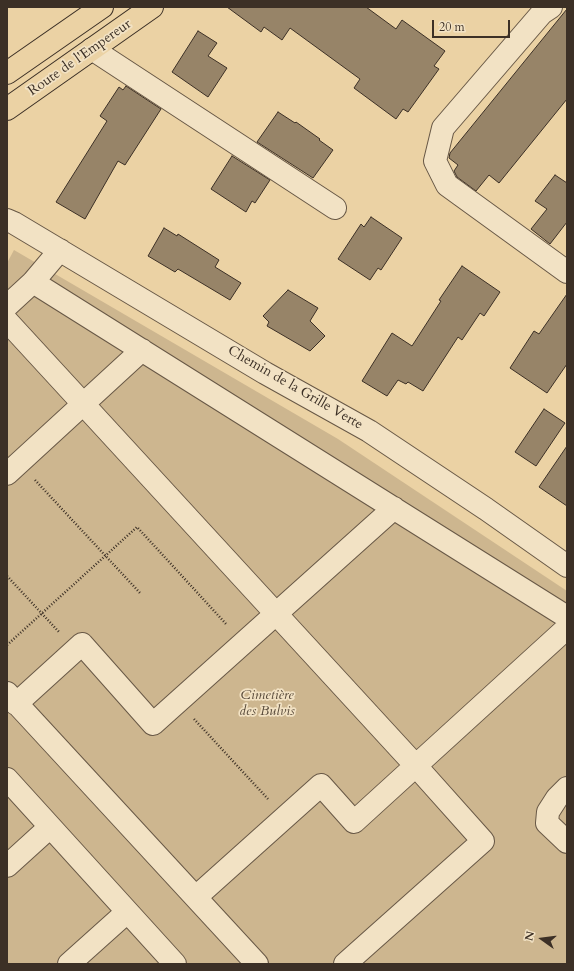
<!DOCTYPE html>
<html>
<head>
<meta charset="utf-8">
<style>
  body { margin:0 }
  #map { position:relative; width:574px; height:971px; overflow:hidden; background:#ebd2a4; font-family:Cardo,serif }
  canvas { display:block }
  .frame { position:absolute; inset:0; border:8px solid #3c3026; pointer-events:none }
  .north { position:absolute; left:522px; top:919px; width:40px; height:40px; -webkit-text-stroke:3px #f2e2c4; paint-order:stroke; rotate:284deg; font-size:11px; font-weight:700; line-height:16px; text-align:center; color:#3c3026 }
  .north::after { content:''; display:block; margin:auto; width:14px; height:18px; background:#3c3026; clip-path:polygon(50% 0,100% 100%,50% 72%,0 100%) }
  .scale { position:absolute; left:432px; top:20px; width:78px; height:18px; box-sizing:border-box; border:2px solid #3c3026; border-top:0; padding-left:5px; font-size:12px; line-height:14px; white-space:nowrap; color:#3c3026; -webkit-text-stroke:3px #f2e2c4; paint-order:stroke }
</style>
</head>
<body>
<div id="map">
<canvas width="574" height="971"></canvas>
<div class="frame"></div>
<div class="north">N</div>
<div class="scale">20 m</div>
</div>
<script>
const ctx = document.querySelector('canvas').getContext('2d');
ctx.lineJoin = 'round';
function paint(path, color) { ctx.fillStyle = color; ctx.fill(path, 'evenodd'); }
const poly = rows => new Path2D(rows.map(r => 'M' + r).join(''));
function stroke(path, color, width, dash) { ctx.strokeStyle = color; ctx.lineWidth = width; ctx.lineCap = dash ? 'butt' : 'round'; ctx.setLineDash(dash || []); ctx.stroke(path); }
function drawText(font, color, halo, rows, align = 'center') {
  ctx.font = font + ' Cardo,serif'; ctx.lineWidth = 3.5; ctx.setLineDash([]); ctx.textBaseline = 'middle'; ctx.strokeStyle = halo; ctx.fillStyle = color; for (const [text, x, y, turn = 0] of rows) {
    ctx.save(); ctx.translate(x, y); ctx.rotate((+turn || 0) * Math.PI / 180); ctx.textAlign = isNaN(turn) ? turn : align; if (halo) ctx.strokeText(text, 0, 0); ctx.fillText(text, 0, 0); ctx.restore();
  }
}
paint(poly([
  [14,250,338,439,567,591,567,964,7,964,7,263]
]), '#cdb68f');
const building = poly([
  [227,7,366,7,396,29,402,20,445,51,434,66,439,69,408,112,403,109,396,119,354,88,360,79,290,28,282,40,264,27,261,32,227,7],
  [567,9,567,99,499,183,489,175,476,191,457,177,454,171,458,165,449,158,450,153,567,9],
  [198,31,217,43,208,56,227,68,208,97,172,72,198,31],
  [126,86,161,109,125,165,118,161,85,219,56,202,107,121,100,116,119,87,123,90,126,86],
  [278,112,295,123,296,122,320,139,319,140,333,150,313,178,257,142,278,112],
  [232,156,270,180,255,203,252,201,246,212,211,189,232,156],
  [555,175,567,183,567,222,550,244,531,229,547,209,535,201,555,175],
  [371,217,402,238,381,270,378,268,370,280,338,259,361,224,364,227,371,217],
  [164,228,177,236,178,234,219,260,215,267,241,283,230,300,178,269,175,272,148,256,164,228],
  [462,266,500,292,484,316,480,313,462,340,458,337,423,391,408,382,406,384,398,380,387,396,362,381,392,333,412,346,441,301,439,300,462,266],
  [288,290,318,308,310,321,325,336,310,351,267,326,269,322,263,316,288,290],
  [567,294,567,364,547,393,510,368,534,331,539,334,567,294],
  [544,409,565,423,536,466,515,452,544,409],
  [567,446,567,506,539,487,567,446]
]);
paint(building, '#978468');
stroke(building, '#3c3026', 1);
const minor = poly([
  [551,7,542,13,443,128,435,161,447,185,567,272],
  [92,49,335,208],
  [7,220,14,223,265,373,369,431,486,509,567,566],
  [33,282,567,617],
  [7,306,33,282,60,250],
  [7,321,416,766,483,841,345,964],
  [7,474,142,350],
  [7,693,257,964],
  [16,704,82,644,153,724,394,508],
  [7,779,175,964],
  [567,788,557,798,548,812,547,823,567,842],
  [7,866,50,827],
  [196,897,321,785,354,822,567,628],
  [69,964,127,912]
]);
const major = poly([
  [7,73,102,7],
  [7,109,152,7]
]);
stroke(minor, '#685846', 24);
stroke(major, '#3c3026', 24);
stroke(poly([
  [35,480,141,594],
  [7,576,59,632],
  [7,645,137,527,227,625],
  [194,719,268,799]
]), '#3c3026', 2.5, [1, 2]);
stroke(minor, '#f2e2c4', 22);
stroke(major, '#ebd2a4', 22);
drawText('14px', '#3c3026', '#f2e2c4', [
  ["Route de l'Empereur",80,58,-35],
  ["Chemin de la Grille Verte",295,388,30]
]);
drawText('italic 14px', '#594b3b', '#f2e2c4', [
  ["Cimetière",267,696],
  ["des Bulvis",267,712]
]);
</script>
</body>
</html>
